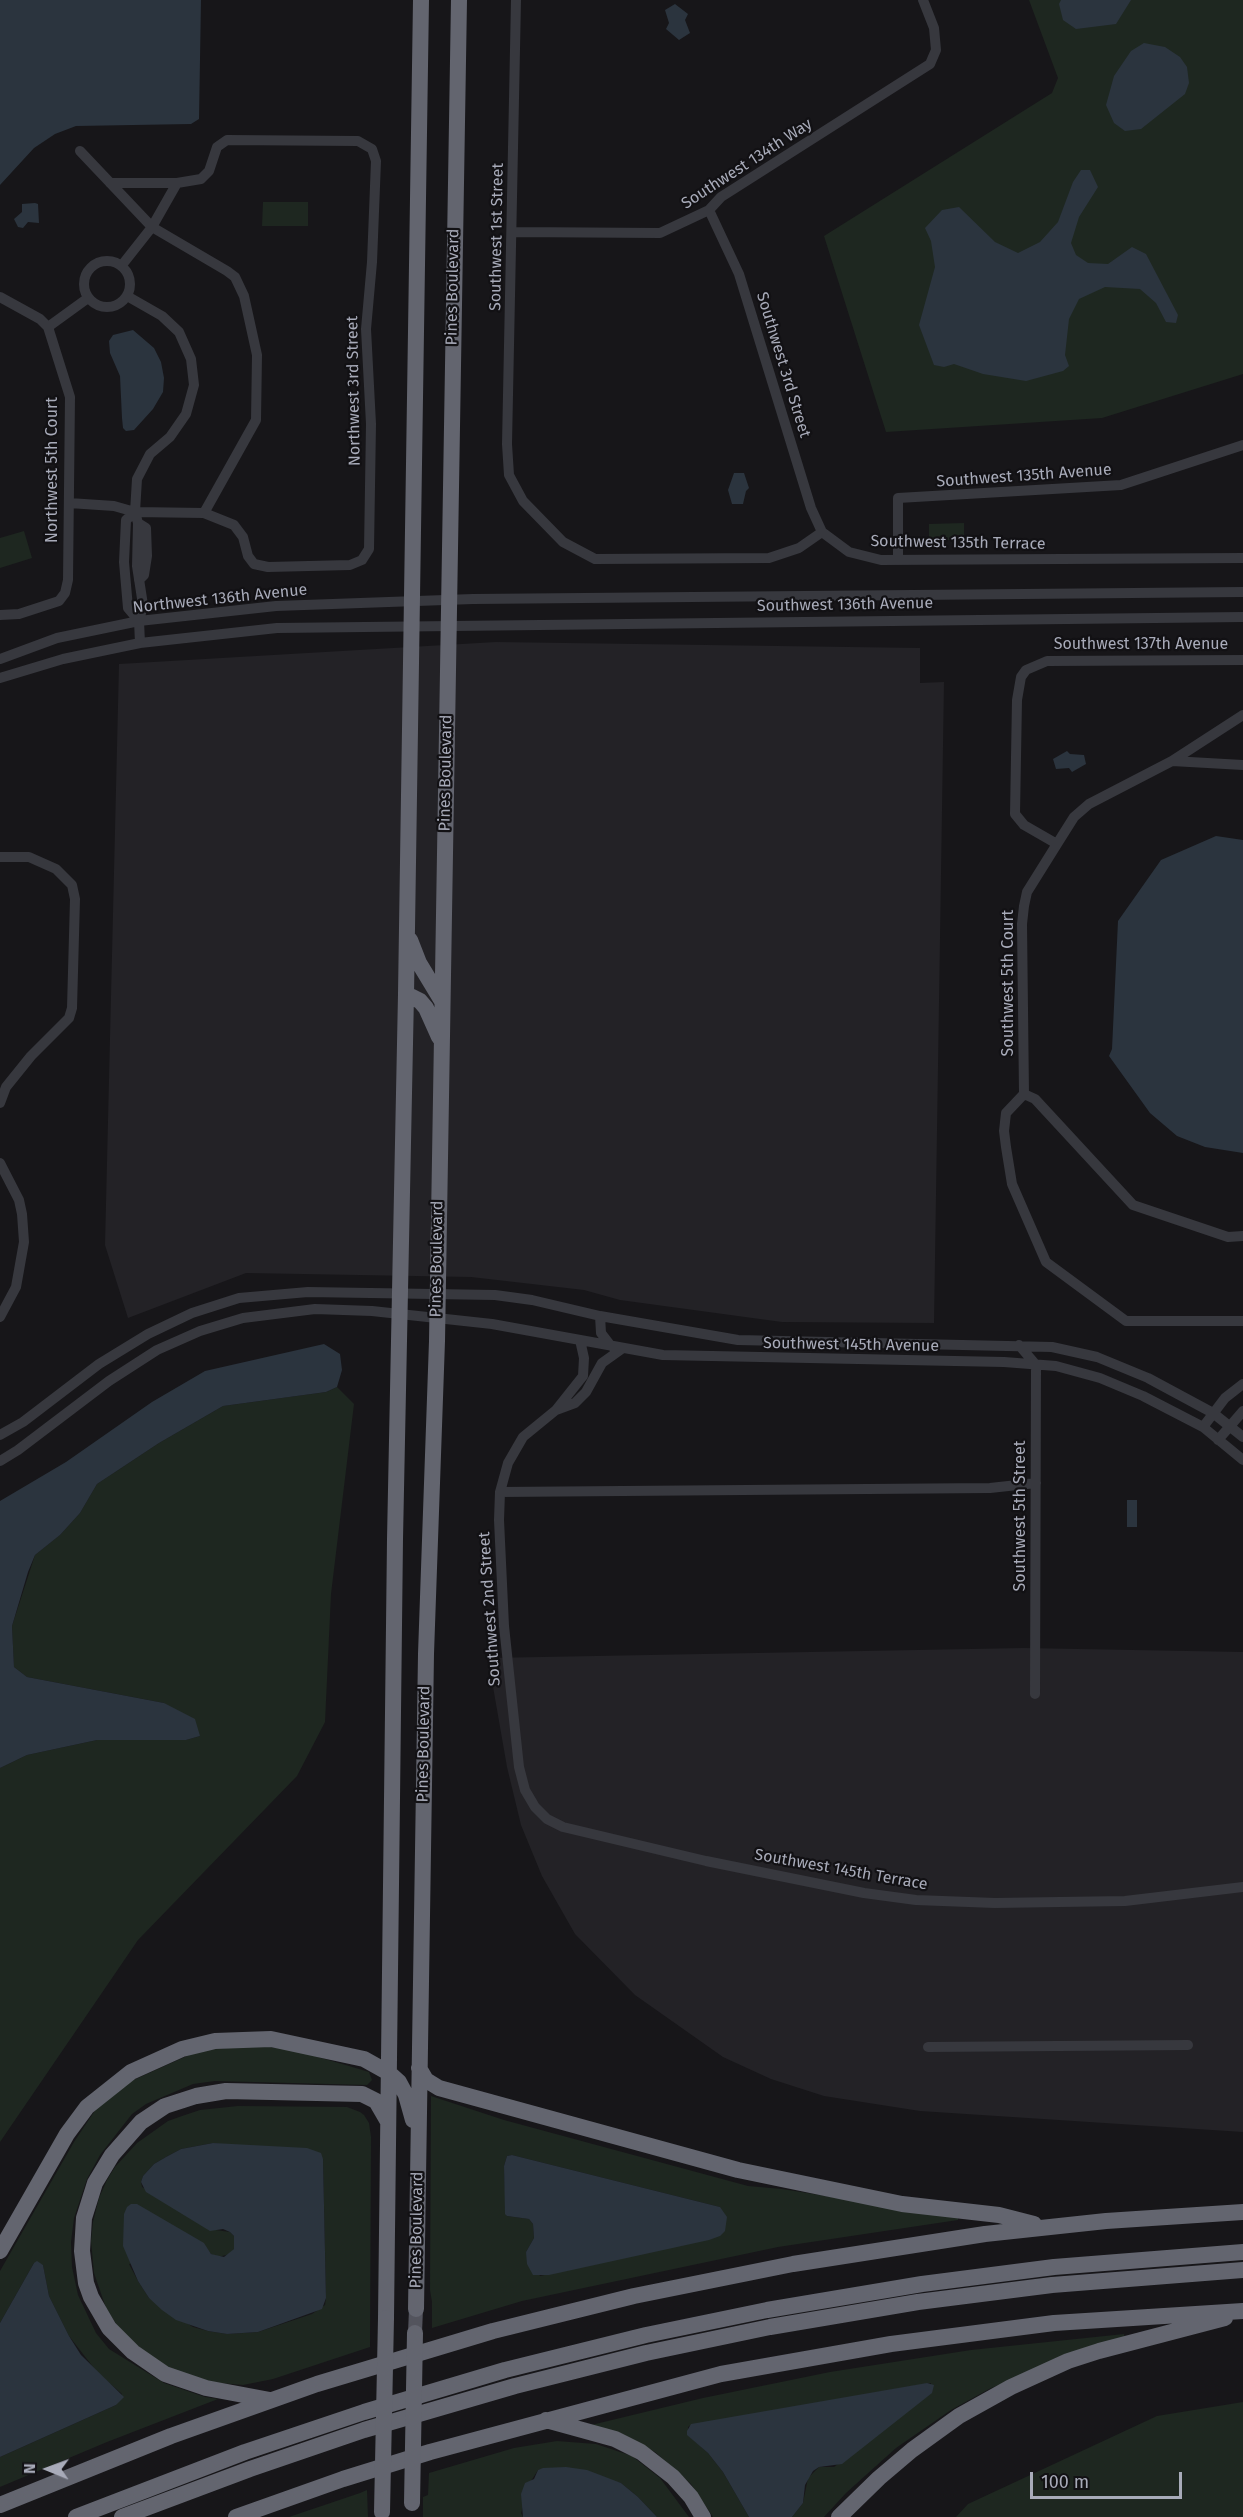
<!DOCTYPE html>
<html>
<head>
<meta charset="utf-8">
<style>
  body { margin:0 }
  #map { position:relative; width:1243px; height:2517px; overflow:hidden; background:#171619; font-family:"Fira Sans",sans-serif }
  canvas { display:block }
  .north { position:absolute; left:18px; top:2439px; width:60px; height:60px; -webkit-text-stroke:4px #121114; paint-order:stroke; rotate:271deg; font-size:16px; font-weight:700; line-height:24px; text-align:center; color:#a8abb9 }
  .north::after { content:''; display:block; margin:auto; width:21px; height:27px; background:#a8abb9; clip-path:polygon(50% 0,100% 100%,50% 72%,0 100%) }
  .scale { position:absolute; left:1030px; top:2472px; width:152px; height:27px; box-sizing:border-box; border:3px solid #a8abb9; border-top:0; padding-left:8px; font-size:18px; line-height:21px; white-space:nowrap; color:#a8abb9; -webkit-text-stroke:4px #121114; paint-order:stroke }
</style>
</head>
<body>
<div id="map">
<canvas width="1243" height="2517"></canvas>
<div class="north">N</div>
<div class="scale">100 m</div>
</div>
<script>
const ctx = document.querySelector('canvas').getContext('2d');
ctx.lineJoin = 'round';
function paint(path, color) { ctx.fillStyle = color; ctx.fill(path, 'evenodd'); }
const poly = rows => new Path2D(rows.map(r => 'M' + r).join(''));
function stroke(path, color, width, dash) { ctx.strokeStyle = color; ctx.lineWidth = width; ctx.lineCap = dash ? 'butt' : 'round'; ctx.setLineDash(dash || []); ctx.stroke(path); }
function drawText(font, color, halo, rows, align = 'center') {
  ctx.font = font + ' "Fira Sans",sans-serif'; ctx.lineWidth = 4.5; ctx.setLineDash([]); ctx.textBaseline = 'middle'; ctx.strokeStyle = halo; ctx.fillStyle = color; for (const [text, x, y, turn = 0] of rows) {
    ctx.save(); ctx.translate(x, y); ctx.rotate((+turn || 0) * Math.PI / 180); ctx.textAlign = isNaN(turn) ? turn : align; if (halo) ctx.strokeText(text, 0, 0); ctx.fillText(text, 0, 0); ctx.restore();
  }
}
paint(poly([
  [496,642,920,648,920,683,944,682,934,1323,782,1322,620,1300,584,1290,471,1277,246,1273,128,1318,105,1245,119,664],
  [1024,1648,1243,1652,1243,2132,920,2111,824,2096,771,2079,723,2057,635,1995,575,1934,542,1876,521,1825,507,1767,488,1658]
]), '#232226');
paint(poly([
  [1029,0,1243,0,1243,374,1102,418,886,432,824,236,1052,93,1058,78],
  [263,202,308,202,308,226,262,226],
  [964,523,964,540,929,540,929,524],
  [24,531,32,558,0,568,0,538],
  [337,1387,354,1404,331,1594,325,1722,297,1776,138,1940,0,2142,0,1768,27,1755,97,1740,186,1740,200,1736,164,1703,27,1677,14,1667,12,1626,35,1555,60,1535,80,1513,97,1484,159,1443,223,1406,326,1392],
  [253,2045,294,2050,349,2066,369,2072,372,2080,367,2085,215,2081,193,2084,146,2104,132,2114,100,2155,87,2179,74,2218,71,2242,72,2267,78,2295,96,2333,109,2349,164,2383,205,2397,218,2399,107,2442,0,2487,0,2457,116,2405,122,2394,97,2372,69,2336,49,2296,43,2265,34,2263,0,2323,0,2271,74,2142,98,2106,129,2082,198,2051],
  [431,2096,504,2120,748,2186,782,2189,958,2217,958,2220,778,2247,522,2301,432,2328,432,2302,430,2290],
  [512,2155,720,2207,596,2264,540,2276,526,2252,534,2238,533,2224,529,2219,507,2216,506,2214,504,2166,507,2156],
  [238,2106,347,2107,360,2112,364,2115,369,2123,371,2137,370,2347,273,2379,243,2385,209,2382,179,2373,145,2354,118,2327,106,2308,94,2273,91,2241,93,2222,99,2198,107,2180,115,2167,137,2143,168,2121,182,2116,200,2110],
  [213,2143,323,2159,326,2298,325,2305,312,2314,258,2332,227,2334,208,2331,193,2327,149,2298,138,2281,129,2264,203,2243,211,2254,218,2257,230,2254,234,2249,234,2236,230,2232,216,2230,142,2187,141,2182,143,2176,154,2164,166,2157,181,2149],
  [1124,2334,1125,2338,991,2388,951,2410,896,2448,846,2493,824,2517,792,2517,803,2503,808,2478,819,2467,834,2467,931,2393,931,2383,691,2425,688,2427,688,2435,708,2453,723,2472,749,2517,713,2517,691,2484,655,2452,620,2433,583,2427,703,2398,830,2372,971,2350],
  [1243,2402,1243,2517,956,2517,968,2504,1157,2416],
  [557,2441,596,2444,632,2456,660,2478,689,2517,657,2517,638,2497,621,2483,554,2468,538,2470,531,2481,521,2513,523,2517,423,2517,423,2497,428,2495,429,2473,514,2448],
  [367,2490,368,2517,289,2517,360,2493]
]), '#1e2720');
paint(poly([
  [0,0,201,0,199,119,191,124,76,126,55,134,34,148,0,185],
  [1061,0,1131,0,1116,24,1076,29,1063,20,1059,4],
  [675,4,688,14,685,20,690,33,679,40,666,29,669,23,665,10],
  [1144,43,1165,47,1180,57,1187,67,1189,83,1185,94,1141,129,1125,131,1114,123,1106,105,1114,76,1131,51],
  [1081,170,1090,170,1098,187,1079,217,1071,243,1076,255,1088,263,1108,264,1132,247,1146,254,1178,315,1176,323,1166,322,1156,303,1140,289,1105,287,1079,299,1069,319,1065,355,1069,366,1063,371,1026,381,983,374,954,364,944,367,934,365,919,325,935,267,931,241,925,228,942,210,959,207,995,242,1018,253,1040,242,1058,222,1073,182],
  [35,203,38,204,39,223,28,222,23,228,18,227,14,219,22,212,22,204],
  [133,330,154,348,161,362,164,378,163,392,153,409,134,430,126,431,123,428,122,418,120,376,110,353,109,341,113,335],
  [734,473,744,473,749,488,746,491,743,504,732,504,728,490],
  [1067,751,1070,754,1084,755,1086,764,1072,772,1069,768,1056,769,1053,759],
  [1216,836,1243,840,1243,1153,1205,1147,1177,1136,1150,1113,1109,1056,1112,1049,1118,921,1161,860],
  [324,1344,340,1354,342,1370,337,1387,326,1392,223,1406,159,1443,97,1484,80,1513,60,1535,35,1555,28,1572,12,1626,14,1667,27,1677,164,1703,195,1719,200,1736,186,1740,97,1740,27,1755,0,1768,0,1501,66,1462,152,1402,205,1371],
  [1127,1500,1137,1500,1137,1527,1127,1527],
  [213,2143,307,2148,321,2153,323,2159,326,2298,322,2309,258,2332,227,2334,208,2331,176,2320,162,2310,149,2298,138,2281,123,2246,124,2214,127,2207,131,2204,137,2204,204,2243,211,2254,224,2257,234,2249,234,2236,230,2232,223,2229,210,2231,146,2192,141,2182,143,2176,154,2164,166,2157,181,2149],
  [512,2155,720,2207,727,2217,725,2231,720,2236,709,2240,549,2275,533,2275,527,2264,526,2252,534,2238,533,2224,529,2219,507,2216,505,2214,504,2166,507,2156],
  [37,2261,43,2265,49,2296,69,2336,81,2355,124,2397,116,2405,0,2457,0,2323,34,2263],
  [927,2383,934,2385,932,2393,842,2464,819,2467,813,2471,805,2485,803,2503,792,2517,749,2517,723,2472,708,2453,687,2435,687,2431,691,2424],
  [566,2467,587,2470,621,2483,638,2497,657,2517,523,2517,521,2494,525,2483,534,2479,538,2470,543,2468]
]), '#2b343e');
stroke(poly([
  [516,0,507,444,509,475,523,501,563,542,595,559,769,558,799,548,822,532,849,552,881,560,1243,558],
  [80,151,152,227,227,271,235,277,244,296,257,355,256,420,204,513],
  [110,183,177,183],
  [709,210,739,274,811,508,822,532],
  [513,232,660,233,709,210,721,197,930,64,936,50,934,28,923,0],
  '84 284a23 23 0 1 1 46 0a23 23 0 1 1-46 0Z',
  [127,296,162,316,179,332,191,359,194,385,186,414,170,437,150,454,137,479,135,512,138,523,137,566,143,605,139,621,140,643],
  [0,297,40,319,48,327],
  [69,503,114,506,135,512,204,513,234,525,243,537,248,556,254,564,268,567,350,565,362,560,369,549,371,424,366,329,372,262,376,161,372,149,358,141,227,140,217,147,209,171,201,179,177,183,152,227,122,265],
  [135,512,126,520,124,562,128,608,139,621],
  [138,523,146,528,147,556,144,575,139,580],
  [898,560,898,498,1121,485,1243,445],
  [0,615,19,614,59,601,65,593,68,580,70,397,48,327,88,298],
  [0,659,57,638,139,621,276,606,473,599,1243,592],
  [0,678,63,659,140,643,277,628,1243,617],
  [1172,761,1243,715],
  [1057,844,1074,817,1089,804,1172,761,1243,765],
  [0,857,29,857,56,869,72,885,75,899,72,1008,69,1018,31,1056,6,1087,0,1103],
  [1024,1094,1022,924,1024,906,1027,892,1057,844,1024,825,1015,814,1017,700,1021,677,1026,670,1047,661,1243,660],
  [1024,1094,1006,1113,1004,1131,1006,1147,1012,1184,1046,1262,1126,1321,1243,1321],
  [1024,1094,1035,1099,1133,1205,1228,1237,1243,1236],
  [0,1163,19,1200,22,1214,24,1242,16,1287,0,1317],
  [600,1316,601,1333,611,1346],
  [580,1340,584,1358,583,1376,556,1410,523,1437,508,1463,500,1492,499,1520,504,1626,519,1767,525,1790,535,1807,547,1819,563,1827,706,1861,864,1893,916,1900,995,1903,1125,1901,1243,1887],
  [1019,1345,1036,1365,1035,1694],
  [556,1410,575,1403,586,1392,602,1363,623,1348],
  [1203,1427,1225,1398,1243,1384],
  [0,1435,23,1422,99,1364,148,1334,192,1313,239,1298,308,1292,495,1295,532,1300,600,1316,738,1340,1052,1347,1097,1357,1148,1378,1213,1413,1243,1437],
  [1218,1440,1243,1411],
  [0,1461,18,1450,109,1381,157,1350,200,1331,243,1318,315,1309,372,1311,492,1324,663,1355,1004,1362,1056,1366,1100,1378,1143,1396,1203,1427,1243,1460],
  [500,1492,990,1488,1036,1483],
  [928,2047,1188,2045]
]), '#37383e', 10);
stroke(poly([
  [415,2333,416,2309]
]), '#53545d', 14);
stroke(poly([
  [410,940,419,963,442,1001],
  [406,994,420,1001,426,1008,439,1037],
  [419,2068,426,2080,439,2088,738,2170,902,2204,999,2215,1034,2224],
  [0,2251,67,2134,87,2107,131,2072,182,2049,215,2041,271,2039,364,2059,389,2073,399,2082,406,2095,413,2120],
  [416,2309,426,1654,437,1341,459,0],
  [386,2318,395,1539,406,994,421,0],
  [270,2400,206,2388,165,2374,133,2352,109,2328,91,2297,86,2283,82,2251,84,2218,95,2183,112,2155,141,2122,165,2106,196,2096,226,2091,362,2094,376,2101,387,2120],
  [546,2420,615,2439,641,2452,673,2477,691,2497,703,2517],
  [0,2505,171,2436,317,2384,493,2331,634,2296,793,2264,985,2234,1106,2221,1243,2212],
  [76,2517,245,2452,364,2412,505,2370,646,2335,767,2310,922,2284,1054,2267,1243,2252],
  [122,2517,250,2469,364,2430,515,2386,646,2353,770,2327,918,2302,1052,2285,1243,2270],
  [236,2517,343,2479,430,2452,721,2374,891,2344,1054,2323,1243,2311],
  [839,2517,879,2478,912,2450,959,2416,1011,2387,1068,2361,1099,2351,1225,2318]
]), '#63656f', 16);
stroke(poly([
  [412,2503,415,2333],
  [382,2512,386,2318]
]), '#63656f', 16);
drawText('16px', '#a8abb9', '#121114', [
  ["Southwest 134th Way",747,164,-33],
  ["Southwest 1st Street",497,237,-89],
  ["Pines Boulevard",453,287,-89],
  ["Southwest 3rd Street",783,365,73],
  ["Northwest 3rd Street",354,391,-91],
  ["Northwest 5th Court",53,470,-90],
  ["Southwest 135th Avenue",1024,476,-4],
  ["Southwest 135th Terrace",958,543,1],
  ["Northwest 136th Avenue",220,599,-6],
  ["Southwest 136th Avenue",845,605,-1],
  ["Southwest 137th Avenue",1141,645],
  ["Pines Boulevard",446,773,-89],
  ["Southwest 5th Court",1009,983,-90],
  ["Pines Boulevard",437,1259,-89],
  ["Southwest 145th Avenue",851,1345,1],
  ["Southwest 5th Street",1021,1516,-90],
  ["Southwest 2nd Street",490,1609,-94],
  ["Pines Boulevard",424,1744,-89],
  ["Southwest 145th Terrace",841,1870,10],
  ["Pines Boulevard",417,2230,-89]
]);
</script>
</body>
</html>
